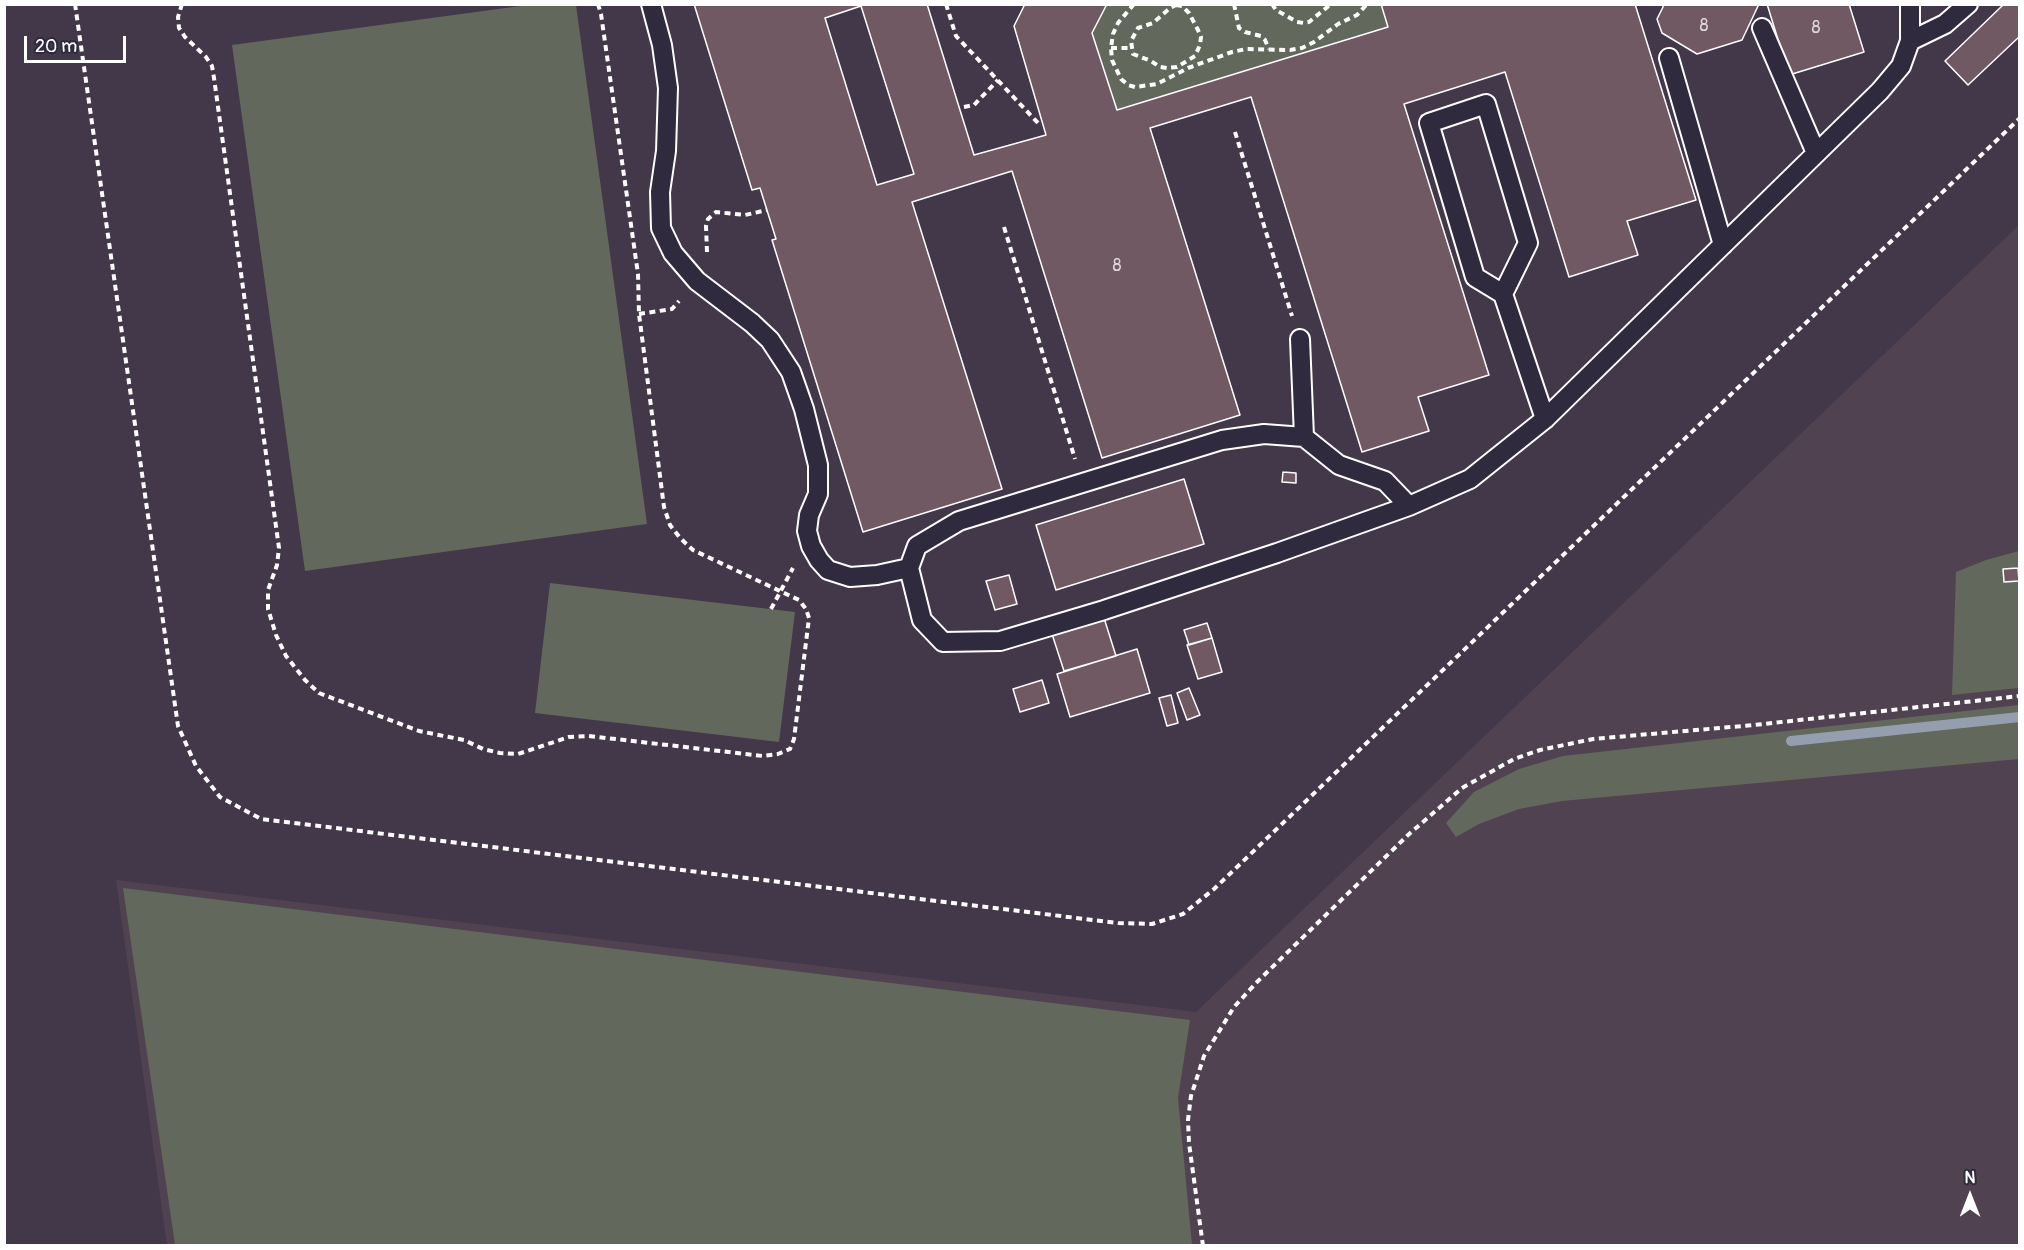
<!DOCTYPE html>
<html>
<head>
<meta charset="utf-8">
<style>
  body { margin:0 }
  #map { position:relative; width:2024px; height:1250px; overflow:hidden; background:#433849; font-family:Pangolin,sans-serif }
  canvas { display:block }
  .frame { position:absolute; inset:0; border:6px solid #fff; pointer-events:none }
  .north { position:absolute; left:1940px; top:1166px; width:60px; height:60px; -webkit-text-stroke:4px #2f2a3d; paint-order:stroke; rotate:0deg; font-size:16px; font-weight:700; line-height:24px; text-align:center; color:#fff }
  .north::after { content:''; display:block; margin:auto; width:21px; height:27px; background:#fff; clip-path:polygon(50% 0,100% 100%,50% 72%,0 100%) }
  .scale { position:absolute; left:24px; top:36px; width:102px; height:27px; box-sizing:border-box; border:3px solid #fff; border-top:0; padding-left:8px; font-size:18px; line-height:21px; white-space:nowrap; color:#fff; -webkit-text-stroke:4px #2f2a3d; paint-order:stroke }
</style>
</head>
<body>
<div id="map">
<canvas width="2024" height="1250"></canvas>
<div class="frame"></div>
<div class="north">N</div>
<div class="scale">20 m</div>
</div>
<script>
const ctx = document.querySelector('canvas').getContext('2d');
ctx.lineJoin = 'round';
function paint(path, color) { ctx.fillStyle = color; ctx.fill(path, 'evenodd'); }
const poly = rows => new Path2D(rows.map(r => 'M' + r).join(''));
function stroke(path, color, width, dash) { ctx.strokeStyle = color; ctx.lineWidth = width; ctx.lineCap = dash ? 'butt' : 'round'; ctx.setLineDash(dash || []); ctx.stroke(path); }
function drawText(font, color, halo, rows, align = 'center') {
  ctx.font = font + ' Pangolin,sans-serif'; ctx.lineWidth = 4.5; ctx.setLineDash([]); ctx.textBaseline = 'middle'; ctx.strokeStyle = halo; ctx.fillStyle = color; for (const [text, x, y, turn = 0] of rows) {
    ctx.save(); ctx.translate(x, y); ctx.rotate((+turn || 0) * Math.PI / 180); ctx.textAlign = isNaN(turn) ? turn : align; if (halo) ctx.strokeText(text, 0, 0); ctx.fillText(text, 0, 0); ctx.restore();
  }
}
paint(poly([
  [2019,225,2019,1245,167,1245,116,880,1196,1012]
]), '#514251');
paint(poly([
  [535,4,576,5,647,524,305,571,232,45],
  [1107,4,1381,5,1388,27,1117,110,1092,34],
  [2019,551,2019,688,1952,695,1956,572,1986,560],
  [550,583,795,612,779,742,535,713],
  [2019,705,2019,759,1562,801,1519,809,1479,824,1456,837,1446,823,1474,792,1519,769,1563,756],
  [123,888,1190,1020,1178,1098,1192,1245,175,1245]
]), '#62685b');
stroke(poly([
  [1791,741,2020,717]
]), '#959eaf', 10);
const building = poly([
  [694,4,927,4,974,155,1046,135,1014,26,1025,4,1107,4,1092,33,1117,110,1388,27,1381,4,1635,4,1696,200,1627,221,1638,255,1569,277,1505,72,1404,104,1489,375,1418,397,1429,431,1362,452,1251,97,1150,128,1240,415,1102,458,1012,171,912,202,1002,489,863,532,772,240,776,239,760,188,752,190,694,4],
  [861,6,914,174,877,185,825,18,861,6],
  [1663,4,1759,4,1742,40,1697,54,1662,33,1657,19,1663,7,1663,4],
  [1767,4,1849,4,1864,52,1789,75,1767,4],
  [2004,4,2020,4,2020,36,1968,85,1945,61,2004,4],
  [1283,472,1296,473,1296,483,1282,482,1283,472],
  [1184,479,1204,544,1056,590,1036,525,1184,479],
  [2018,568,2019,581,2004,582,2003,569,2018,568],
  [1009,575,1017,604,995,610,986,581,1009,575],
  [1104,618,1116,656,1064,671,1052,634,1104,618],
  [1207,623,1212,638,1189,645,1184,630,1207,623],
  [1212,638,1222,672,1198,679,1187,645,1212,638],
  [1137,649,1150,693,1070,717,1057,674,1137,649],
  [1042,680,1049,703,1020,712,1013,689,1042,680],
  [1189,688,1200,715,1187,720,1177,693,1189,688],
  [1171,695,1178,723,1167,726,1159,698,1171,695]
]);
paint(building, '#715964');
stroke(building, '#fff', 1.5);
const lane = poly([
  [651,4,662,45,668,88,666,151,660,192,661,228,673,253,697,281,752,323,770,340,791,372,804,409,818,465,818,494,809,515,807,531,811,546,819,560,828,570,850,577,877,575,909,568],
  [1762,28,1816,153],
  [1910,41,1945,24,1968,4],
  [1669,58,1723,245],
  [1503,294,1475,277,1429,123,1486,104,1528,243,1503,294,1545,419],
  [1300,339,1304,437],
  [1409,506,1385,481,1339,465,1304,437,1264,434,1222,440,959,521,917,546,909,568,922,620,943,642,1000,641,1104,610,1277,553,1409,506,1470,479,1545,419,1880,91,1901,66,1910,41,1910,4]
]);
stroke(lane, '#fff', 22);
stroke(poly([
  [75,4,178,726,196,766,220,797,261,819,1118,923,1152,924,1183,914,1214,889,2020,118],
  [182,4,178,17,179,28,185,37,206,57,212,66,214,78,279,548,277,565,268,590,268,609,276,635,286,656,305,680,319,693,419,731,464,740,483,749,500,753,518,754,569,737,589,736,763,756,778,754,790,749,794,739,809,618,806,609,799,600,693,550,680,538,670,525,664,507,639,314,638,274,601,14,598,4],
  [946,4,956,36,1038,123],
  [1134,4,1118,23,1113,34,1111,48,1112,60,1121,79,1128,85,1135,87,1157,84,1188,68,1232,52,1246,49,1290,50,1302,48,1314,42,1338,24,1357,15,1367,4],
  [1234,4,1239,28,1245,32,1261,36,1265,40,1269,49],
  [1272,4,1276,10,1297,22,1304,23,1309,22,1331,4],
  [1176,5,1182,6,1189,13,1198,30,1201,37,1200,45,1195,56,1177,67,1167,68,1160,67,1151,61,1133,54,1131,41,1138,28,1153,23,1170,8,1176,5],
  [1111,48,1130,48],
  [964,107,974,105,998,80],
  [1235,132,1292,316],
  [1004,227,1075,459],
  [707,252,706,226,708,219,716,212,745,215,767,210],
  [639,314,672,309,679,301],
  [771,609,793,568],
  [1203,1246,1189,1143,1188,1120,1191,1096,1204,1056,1234,1007,1257,982,1408,835,1462,788,1514,759,1540,750,1593,739,1754,725,2020,696]
]), '#fff', 4, [6, 4.5]);
stroke(lane, '#2f2a3d', 18);
drawText('18px', '#dcd6d8', null, [
  ["8",1704,26],
  ["8",1816,28],
  ["8",1117,266]
]);
</script>
</body>
</html>
